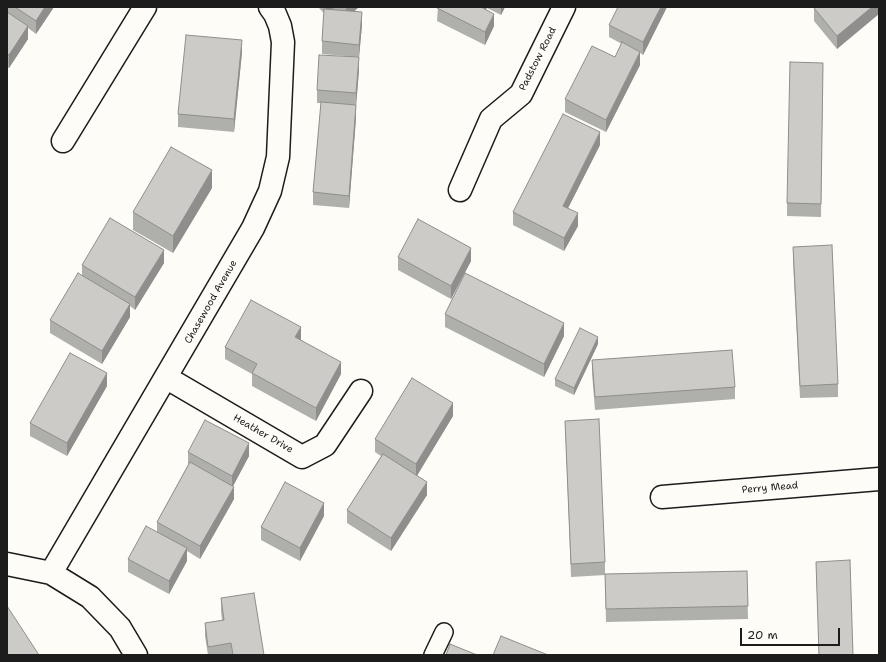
<!DOCTYPE html>
<html>
<head>
<meta charset="utf-8">
<style>
  body { margin:0 }
  #map { position:relative; width:886px; height:662px; overflow:hidden; background:#fdfcf7; font-family:"Shantell Sans",sans-serif }
  canvas { display:block }
  .frame { position:absolute; inset:0; border:8px solid #1c1c1c; pointer-events:none }
  .scale { position:absolute; left:740px; top:628px; width:100px; height:18px; box-sizing:border-box; border:2px solid #1c1c1c; border-top:0; padding-left:5px; font-size:12px; line-height:14px; white-space:nowrap; color:#1c1c1c; -webkit-text-stroke:3px #fdfcf7; paint-order:stroke }
</style>
</head>
<body>
<div id="map">
<canvas width="886" height="662"></canvas>
<div class="frame"></div>
<div class="scale">20 m</div>
</div>
<script>
const ctx = document.querySelector('canvas').getContext('2d');
ctx.lineJoin = 'round';
const poly = rows => new Path2D(rows.map(r => 'M' + r).join(''));
function stroke(path, color, width, dash) { ctx.strokeStyle = color; ctx.lineWidth = width; ctx.lineCap = dash ? 'butt' : 'round'; ctx.setLineDash(dash || []); ctx.stroke(path); }
function paint(path, color) { ctx.fillStyle = color; ctx.fill(path, 'evenodd'); }
function drawText(font, color, halo, rows, align = 'center') {
  ctx.font = font + ' "Shantell Sans",sans-serif'; ctx.lineWidth = 3.5; ctx.setLineDash([]); ctx.textBaseline = 'middle'; ctx.strokeStyle = halo; ctx.fillStyle = color; for (const [text, x, y, turn = 0] of rows) {
    ctx.save(); ctx.translate(x, y); ctx.rotate((+turn || 0) * Math.PI / 180); ctx.textAlign = isNaN(turn) ? turn : align; if (halo) ctx.strokeText(text, 0, 0); ctx.fillText(text, 0, 0); ctx.restore();
  }
}
const service = poly([
  [433,655,444,632]
]);
const minor = poly([
  [63,141,145,7],
  [460,190,491,119,521,94,564,7],
  [167,378,302,457,325,445,361,391],
  [662,497,879,479],
  [7,564,51,573,90,597,120,628,136,655],
  [51,573,253,228,270,191,278,157,283,42,280,26,275,14,270,7]
]);
stroke(service, '#1c1c1c', 20);
stroke(minor, '#1c1c1c', 25);
stroke(service, '#fdfcf7', 17);
stroke(minor, '#fdfcf7', 22);
paint(poly([
  [7,7,54,7,36,34,28,28,28,39,9,68,7,67],
  [318,7,359,7,354,11,362,25,359,57,322,54,322,41,324,13],
  [438,7,505,7,501,15,487,8,486,10,494,26,485,45,437,21],
  [667,7,643,55,640,53,640,65,606,132,565,112,565,99,615,57,622,44,609,37,609,25],
  [879,7,837,49,814,21,814,8],
  [242,52,234,132,178,127,178,114],
  [823,63,821,217,787,216,787,203],
  [359,70,356,106,356,118,349,208,313,205,313,192,321,103,317,103,317,90],
  [600,145,568,208,578,226,564,251,513,225,513,212],
  [212,188,173,253,133,230,133,212],
  [793,247,838,384,838,397,800,398,793,260],
  [398,257,471,261,451,299,398,270],
  [164,263,135,310,130,306,130,317,102,364,50,333,50,320,82,276,82,265],
  [445,314,564,336,544,377,445,327],
  [301,339,301,340,341,374,316,421,252,386,252,374,225,359,225,347],
  [598,344,574,395,555,386,555,379],
  [592,360,735,387,735,399,595,410,592,373],
  [107,386,67,456,30,436,30,423],
  [453,416,417,476,427,495,391,551,347,523,347,510,381,456,375,452,375,439],
  [565,421,605,562,605,574,747,571,748,619,606,622,605,575,571,577],
  [188,452,249,456,233,486,234,499,200,559,187,551,187,561,169,594,128,572,128,559,157,532,157,522,188,465],
  [324,516,300,561,261,540,261,527],
  [816,562,853,655,819,655],
  [221,598,264,655,208,655,205,636,205,623,222,620,221,611]
]), '#afafac');
paint(poly([
  [45,7,54,7,36,34,36,21],
  [326,7,335,7,326,15],
  [346,7,359,7,346,19],
  [481,7,487,7,481,20],
  [501,7,505,7,501,15],
  [661,7,667,7,643,55,643,42],
  [872,7,879,7,879,14,837,49,837,36],
  [362,12,362,25,359,57,359,45],
  [494,14,494,26,485,45,485,32],
  [28,26,28,39,9,68,9,55],
  [242,40,242,52,234,132,234,119],
  [640,52,640,65,606,132,606,120],
  [359,57,359,70,356,106,356,93],
  [356,105,356,118,349,208,349,196],
  [600,132,600,145,563,218,563,206],
  [212,170,212,188,173,253,173,236],
  [578,213,578,226,564,251,564,238],
  [471,248,471,261,451,299,451,286],
  [164,250,164,263,135,310,135,297],
  [130,304,130,317,102,364,102,351],
  [564,323,564,336,544,377,544,364],
  [301,327,301,339,295,350,295,337],
  [598,337,598,344,574,395,574,388],
  [341,362,341,374,316,421,316,408],
  [107,373,107,386,67,456,67,443],
  [453,403,453,416,416,477,416,464],
  [249,443,249,456,232,488,232,476],
  [427,482,427,495,391,551,391,538],
  [234,487,234,499,200,559,200,546],
  [324,503,324,516,300,561,300,548],
  [187,548,187,561,169,594,169,581]
]), '#8f8e8c');
const building = poly([
  [15,7,45,7,36,21,15,7],
  [438,7,481,7,494,14,485,32,437,8,438,7],
  [618,7,661,7,643,42,609,25,618,7],
  [815,7,872,7,837,36,814,8,815,7],
  [324,9,362,12,359,45,322,41,324,9],
  [7,12,28,26,9,55,7,54,7,12],
  [186,35,242,40,234,119,178,114,186,35],
  [622,42,640,52,606,120,565,99,592,46,615,57,622,42],
  [319,55,359,57,356,93,317,90,319,55],
  [790,62,823,63,821,204,787,203,790,62],
  [321,102,356,105,349,196,313,192,321,102],
  [563,114,600,132,563,206,578,213,564,238,513,212,563,114],
  [171,147,212,170,173,236,133,212,171,147],
  [110,218,164,250,135,297,82,265,110,218],
  [418,219,471,248,451,286,398,257,418,219],
  [832,245,838,384,800,386,793,247,832,245],
  [78,273,130,304,102,351,50,320,78,273],
  [465,273,564,323,544,364,445,314,465,273],
  [251,300,301,327,295,337,341,362,316,408,252,373,257,364,225,347,251,300],
  [580,328,598,337,574,388,555,379,580,328],
  [732,350,735,387,595,397,592,360,732,350],
  [70,353,107,373,67,443,30,423,70,353],
  [412,378,453,403,416,464,375,439,412,378],
  [599,419,605,562,571,564,565,421,599,419],
  [205,420,249,443,232,476,188,452,205,420],
  [383,454,427,482,391,538,347,510,383,454],
  [190,462,234,487,200,546,157,522,190,462],
  [285,482,324,503,300,548,261,527,285,482],
  [146,526,187,548,169,581,128,559,146,526],
  [850,560,853,655,819,655,816,562,850,560],
  [747,571,748,606,606,609,605,574,747,571],
  [254,593,264,655,233,655,231,643,208,647,205,623,224,620,221,598,254,593],
  [7,606,39,655,7,655,7,606],
  [501,636,548,655,493,655,501,636],
  [450,644,477,655,446,655,450,644]
]);
paint(building, '#cccbc8');
stroke(building, '#8f8e8c', 1);
drawText('10px', '#1c1c1c', '#fdfcf7', [
  ["Padstow Road",538,59,-63],
  ["Chasewood Avenue",211,302,-60],
  ["Heather Drive",263,434,30],
  ["Perry Mead",770,488,-5]
]);
</script>
</body>
</html>
